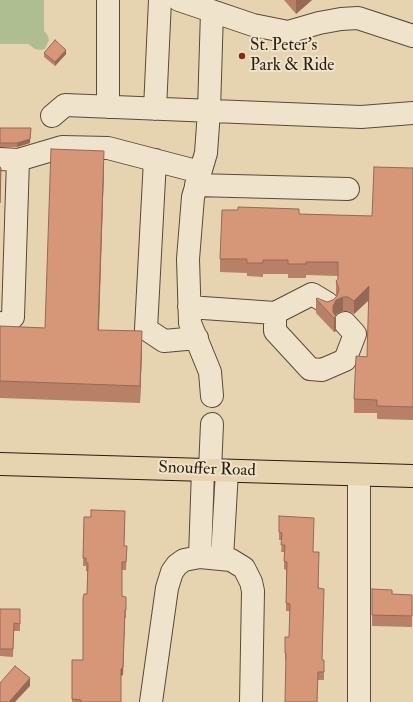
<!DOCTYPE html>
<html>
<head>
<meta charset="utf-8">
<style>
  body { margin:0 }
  canvas { display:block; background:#e6d4b0 }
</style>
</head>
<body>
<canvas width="413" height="702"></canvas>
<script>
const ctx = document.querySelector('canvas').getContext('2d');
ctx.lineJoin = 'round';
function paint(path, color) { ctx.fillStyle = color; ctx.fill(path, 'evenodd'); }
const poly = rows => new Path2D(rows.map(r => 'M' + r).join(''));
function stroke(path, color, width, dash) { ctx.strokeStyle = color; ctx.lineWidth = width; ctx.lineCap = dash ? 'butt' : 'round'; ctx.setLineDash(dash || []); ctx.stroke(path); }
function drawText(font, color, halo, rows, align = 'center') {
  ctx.font = font + ' "IM FELL Double Pica",serif'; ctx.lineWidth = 4; ctx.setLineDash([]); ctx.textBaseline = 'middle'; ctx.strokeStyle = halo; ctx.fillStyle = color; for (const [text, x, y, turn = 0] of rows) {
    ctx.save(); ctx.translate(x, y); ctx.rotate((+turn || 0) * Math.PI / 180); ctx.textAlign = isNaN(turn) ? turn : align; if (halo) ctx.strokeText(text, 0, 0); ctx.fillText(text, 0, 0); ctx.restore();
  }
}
paint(poly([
  [0,0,44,0,44,31,47,34,49,40,45,49,40,50,35,49,28,44,0,44]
]), '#afbe90');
const minor = poly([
  [108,0,108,107],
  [179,0,253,25,288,32,319,23,341,19,358,18,413,36],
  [212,11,209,111,206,153,193,197,188,259,190,323,210,372,212,396],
  [155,109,160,0],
  [52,116,65,105,361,117,413,113],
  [0,159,18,160,62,147,108,148,200,172],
  [155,160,146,329,164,341,197,338],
  [196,185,348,189],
  [189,307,275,313,312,294,327,303],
  [275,313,275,331,310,369,322,370,345,360,355,334,345,323],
  [0,323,5,324,13,317,18,160],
  [210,470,212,424],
  [359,475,359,702],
  [200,557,203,470],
  [222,558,227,471],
  [151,702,167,588,172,572,177,565,184,560,200,557,231,560,244,568,251,582,253,591,251,702]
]);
const major = poly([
  [0,464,413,476]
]);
stroke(minor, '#5a4a36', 24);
stroke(major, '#2b1c0d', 24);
stroke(minor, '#efe3cc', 22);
stroke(major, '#e6d4b0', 22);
paint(poly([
  [284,0,312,0,296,14],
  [44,53,66,54,55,66,44,57],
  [0,128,30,143,17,147,0,147],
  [104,168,99,330,142,349,140,403,0,398,0,326,45,328],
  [413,168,413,420,377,419,377,413,354,413,354,399,367,357,369,300,354,314,348,311,343,311,336,314,335,316,336,331,334,332,316,313,316,299,327,302,333,300,337,297,336,295,336,281,338,279,338,276,306,275,306,278,288,278,288,274,263,274,263,277,247,276,247,273,220,272,220,259,299,214,372,216],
  [279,516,314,552,319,588,322,660,324,660,324,680,318,680,286,660,285,660,285,637,289,637,290,611,286,611,286,570,284,569,284,552,281,552,282,540,279,540],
  [84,517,125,518,124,546,127,546,126,570,122,570,122,596,126,597,126,618,125,618,123,675,121,676,121,702,72,702,72,660,83,660,87,594,87,571,86,571,86,566,83,566],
  [372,589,392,594,412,606,412,627,372,626],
  [0,609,20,609,20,631,14,631,13,657,0,656]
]), '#b88167');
paint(poly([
  [296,0,312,0,296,14],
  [66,50,66,54,55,66,55,62],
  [31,128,30,143,17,147,17,143],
  [104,151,104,168,98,347,98,330],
  [369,286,369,300,354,314,354,301],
  [343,297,343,311,336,314,334,318,333,317,333,306,336,300],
  [336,317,336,331,334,332,334,318],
  [142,331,142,349,140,403,140,386],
  [125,610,123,675,121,676,121,669],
  [30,678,30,686,15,702,9,702]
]), '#966954');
const building = poly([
  [55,40,66,50,55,62,44,53,55,40],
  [0,128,31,128,30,139,17,143,0,143,0,128],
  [51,149,104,151,98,330,142,331,140,386,0,381,0,326,45,328,51,149],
  [0,167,1,168,0,203,0,167],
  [374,167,413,168,413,407,377,406,377,400,354,399,356,356,367,357,369,286,354,301,348,297,343,297,336,300,333,306,333,312,336,317,334,318,316,299,317,298,327,302,333,300,337,296,339,289,336,281,338,279,338,262,306,262,306,264,288,264,288,260,263,260,263,263,247,263,247,259,220,259,222,210,238,210,238,207,299,209,299,214,372,216,374,167],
  [91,510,125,511,124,546,127,546,126,562,122,562,122,596,126,597,126,610,125,610,123,667,121,669,121,702,81,702,81,700,72,699,72,660,83,660,83,599,84,594,87,594,88,563,86,563,86,558,83,558,84,517,91,517,91,510],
  [279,516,314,518,313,552,319,552,318,588,324,589,322,660,324,660,324,672,318,672,317,702,285,702,286,653,285,653,285,637,289,637,290,604,286,603,287,562,284,561,285,545,281,545,282,533,279,532,279,516],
  [372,589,392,590,392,594,412,595,412,616,372,615,372,589],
  [0,609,20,609,20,624,14,623,13,649,0,649,0,609],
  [15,666,30,678,9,702,0,702,0,683,15,666]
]);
paint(building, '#d69678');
stroke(building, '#966954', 1);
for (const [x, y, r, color] of [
  [242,56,4,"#8f2418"]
]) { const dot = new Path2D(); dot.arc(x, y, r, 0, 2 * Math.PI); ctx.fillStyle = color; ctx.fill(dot); stroke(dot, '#efe3cc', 1.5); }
drawText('17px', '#2b1c0d', '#efe3cc', [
  ["St. Peter's",250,46],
  ["Park & Ride",250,66]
], 'left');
drawText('17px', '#2b1c0d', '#efe3cc', [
  ["Snouffer Road",207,470,2]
]);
</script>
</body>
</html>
